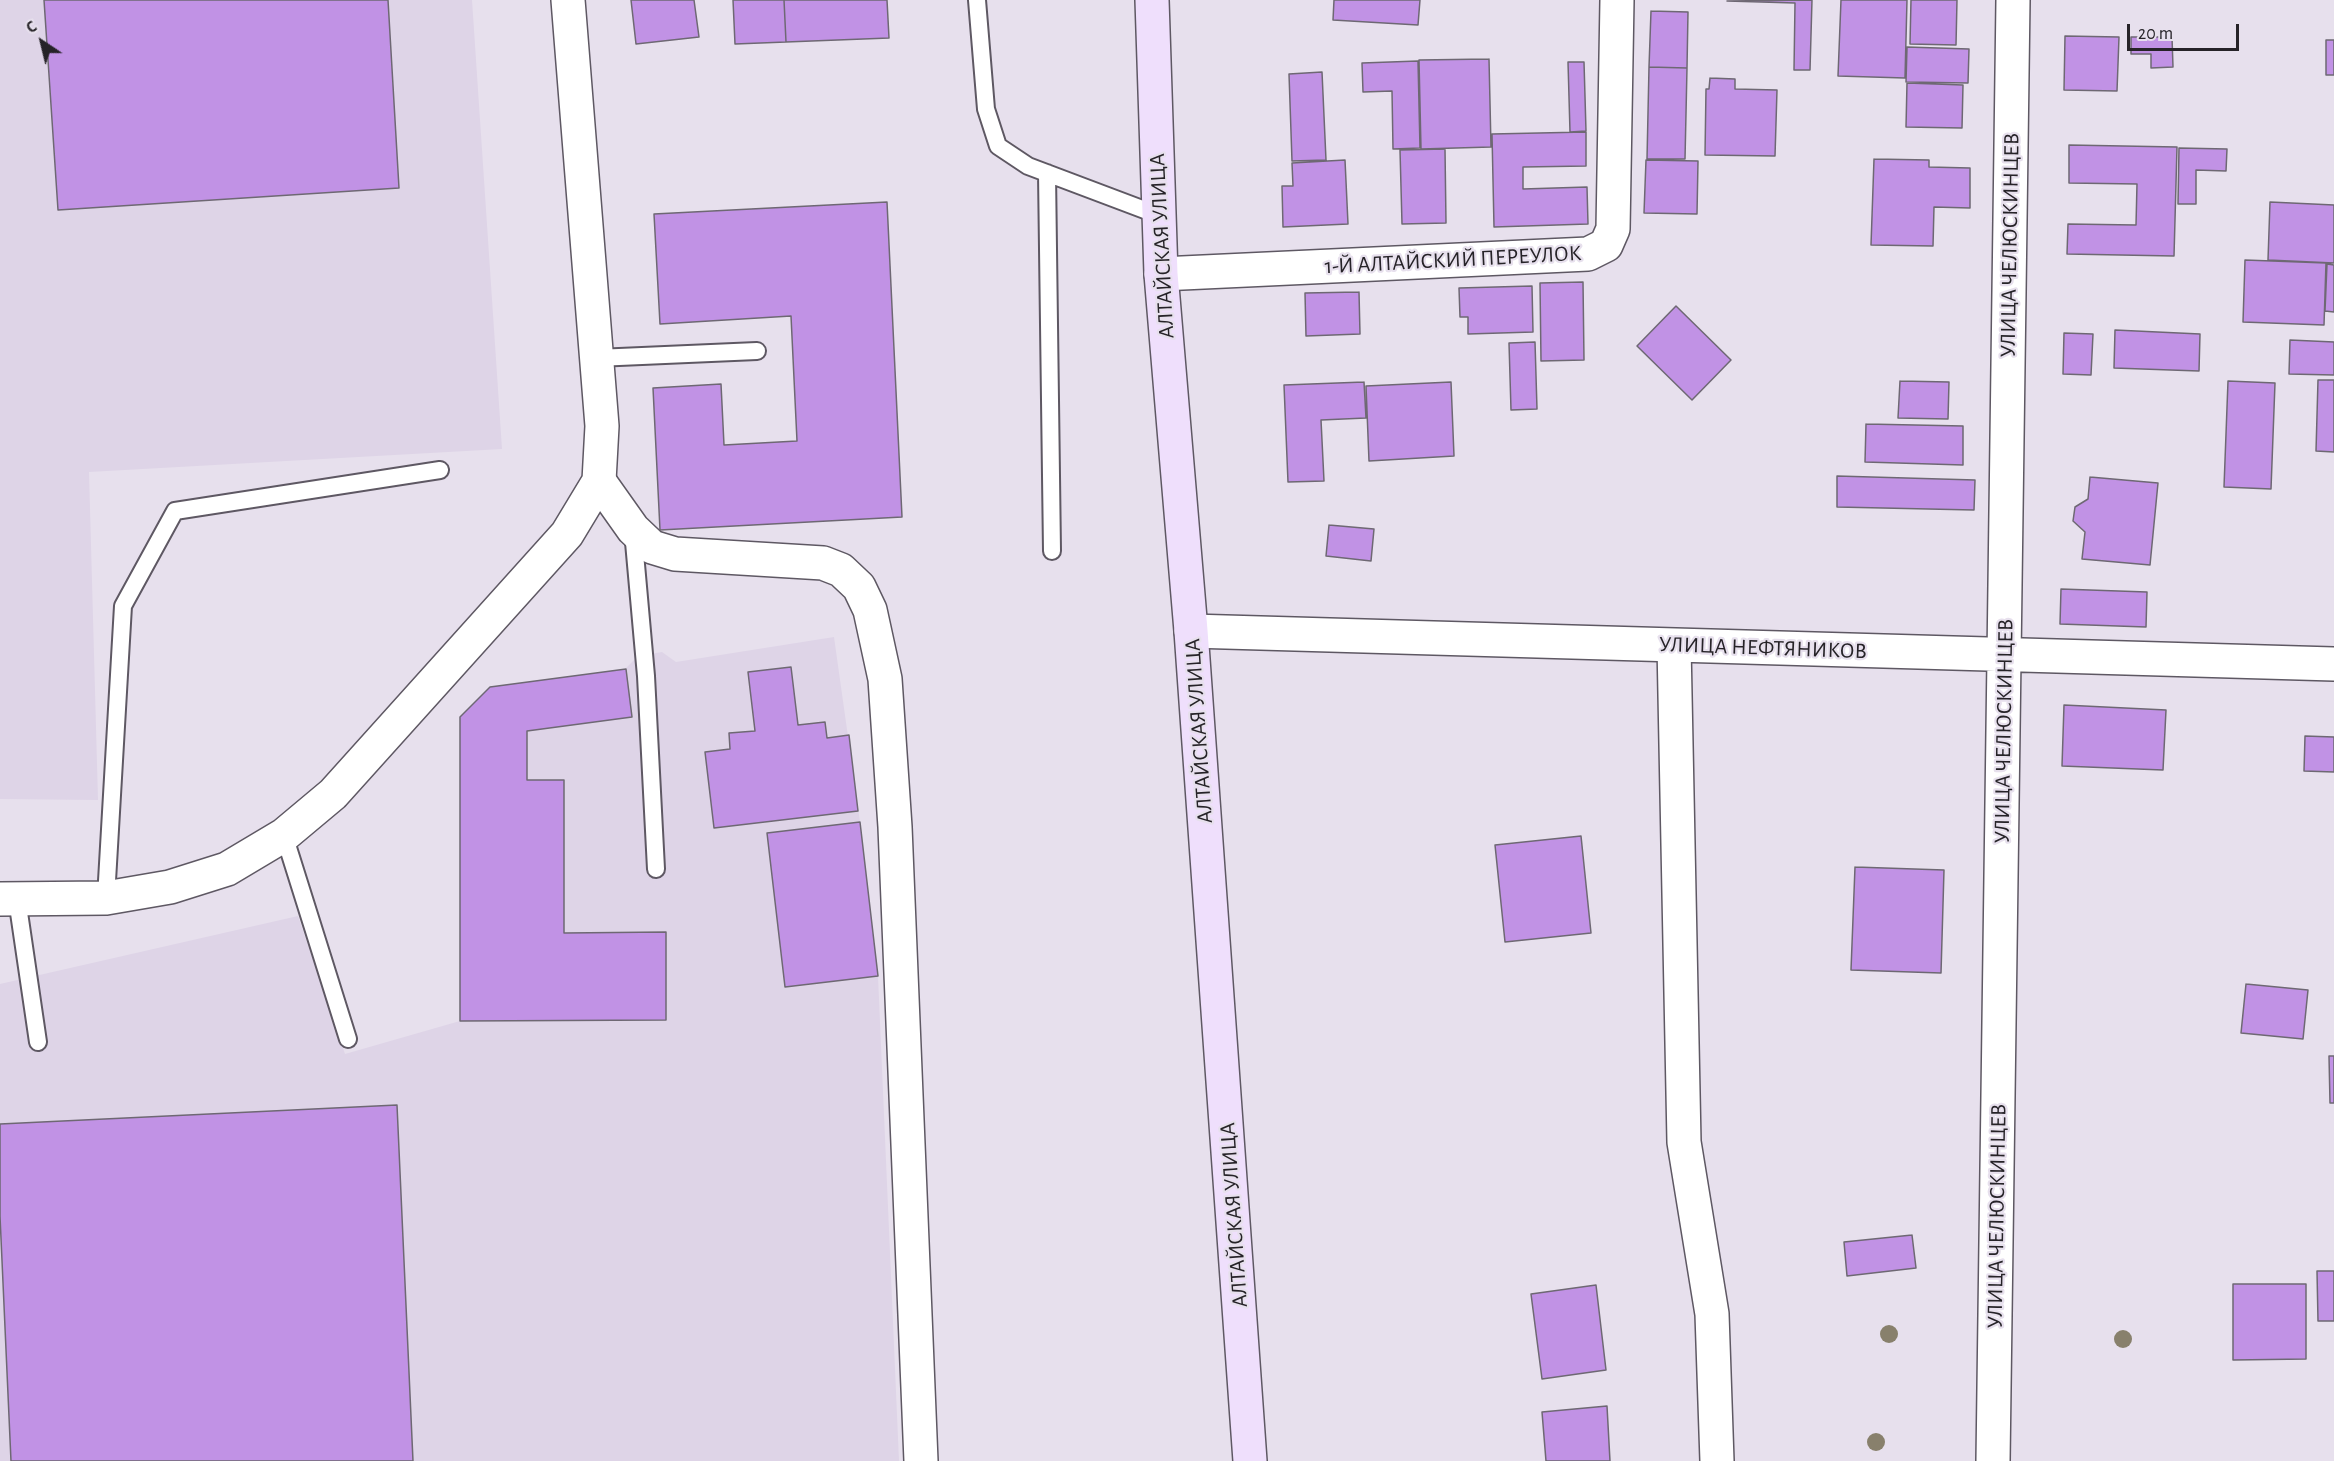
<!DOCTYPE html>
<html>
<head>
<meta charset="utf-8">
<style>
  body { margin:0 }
  #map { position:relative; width:2334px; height:1461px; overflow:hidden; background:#e7e0ed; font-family:"Alegreya Sans",sans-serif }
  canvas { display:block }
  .north { position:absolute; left:12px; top:12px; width:60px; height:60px; -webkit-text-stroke:4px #e7e0ed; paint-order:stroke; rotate:325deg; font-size:16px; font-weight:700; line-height:24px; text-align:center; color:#262328 }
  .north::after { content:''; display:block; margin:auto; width:21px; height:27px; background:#262328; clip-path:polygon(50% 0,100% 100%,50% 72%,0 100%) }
  .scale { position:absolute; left:2127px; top:24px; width:112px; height:27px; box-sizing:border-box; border:3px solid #262328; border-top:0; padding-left:8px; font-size:18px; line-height:21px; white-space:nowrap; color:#262328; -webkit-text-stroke:4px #e7e0ed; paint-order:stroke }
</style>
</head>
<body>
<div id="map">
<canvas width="2334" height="1461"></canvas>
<div class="north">С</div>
<div class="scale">20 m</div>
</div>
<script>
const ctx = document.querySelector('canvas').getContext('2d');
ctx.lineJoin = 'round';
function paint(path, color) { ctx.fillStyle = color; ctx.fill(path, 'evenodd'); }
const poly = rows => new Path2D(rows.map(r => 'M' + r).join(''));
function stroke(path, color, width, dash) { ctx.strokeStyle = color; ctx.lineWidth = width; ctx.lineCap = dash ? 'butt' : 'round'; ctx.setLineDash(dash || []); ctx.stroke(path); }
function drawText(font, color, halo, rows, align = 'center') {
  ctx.font = font + ' "Alegreya Sans",sans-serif'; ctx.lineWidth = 4.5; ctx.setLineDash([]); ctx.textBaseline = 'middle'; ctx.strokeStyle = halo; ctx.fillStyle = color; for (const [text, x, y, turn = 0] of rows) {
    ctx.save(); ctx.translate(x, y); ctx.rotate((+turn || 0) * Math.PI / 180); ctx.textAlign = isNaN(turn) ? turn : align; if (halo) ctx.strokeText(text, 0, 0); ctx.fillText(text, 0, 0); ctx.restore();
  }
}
paint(poly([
  [0,0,472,0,502,449,89,472,98,800,0,799],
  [834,637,860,822,878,976,899,1461,0,1461,0,984,298,916,345,1054,460,1021,460,717,490,687,625,669,638,656,662,652,676,662]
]), '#ded4e7');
const building = poly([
  [44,0,388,0,399,188,58,210,44,0],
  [631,0,694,0,699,37,636,44,631,0],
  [733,0,784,0,786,42,735,44,733,0],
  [784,0,887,0,889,38,786,42,784,0],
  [1334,0,1420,0,1418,25,1333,20,1334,0],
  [1812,0,1810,70,1794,70,1795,3,1727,1,1812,0],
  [1841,0,1907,0,1905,78,1838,76,1841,0],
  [1911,0,1957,0,1956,45,1910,44,1911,0],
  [1651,11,1688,12,1687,68,1649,67,1651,11],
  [2065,36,2119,37,2117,91,2064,90,2065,36],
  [2131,37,2172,37,2173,67,2151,68,2151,54,2131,54,2131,37],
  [2326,40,2334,40,2334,75,2326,75,2326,40],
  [1907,47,1969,49,1968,83,1906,82,1907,47],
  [1489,59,1491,147,1421,149,1419,60,1489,59],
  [1418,61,1420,148,1393,149,1392,91,1363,92,1362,63,1418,61],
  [1568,62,1584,62,1586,131,1570,132,1568,62],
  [1649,67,1687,68,1685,159,1647,159,1649,67],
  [1322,72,1326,160,1292,161,1289,74,1322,72],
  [1710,78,1735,79,1735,89,1777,90,1775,156,1705,155,1706,89,1709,89,1710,78],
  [1907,83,1963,85,1962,128,1906,127,1907,83],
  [1586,132,1586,166,1523,167,1523,189,1587,187,1588,224,1494,227,1492,134,1586,132],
  [2069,145,2177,147,2174,256,2067,254,2068,224,2136,225,2137,184,2069,183,2069,145],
  [2179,148,2227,149,2226,171,2196,170,2196,204,2178,204,2179,148],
  [1445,149,1446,223,1402,224,1400,150,1445,149],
  [1874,159,1929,160,1929,167,1970,168,1970,208,1934,207,1933,246,1871,245,1874,159],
  [1345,160,1348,224,1283,227,1282,186,1293,186,1292,163,1345,160],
  [1646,160,1698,161,1697,214,1644,213,1646,160],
  [887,202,902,517,660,530,653,388,721,384,724,445,797,441,791,316,660,324,654,214,887,202],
  [2270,202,2334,205,2334,263,2268,260,2270,202],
  [2245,260,2326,263,2324,325,2243,322,2245,260],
  [2327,264,2334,265,2334,312,2325,311,2327,264],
  [1583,282,1584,360,1541,361,1540,283,1583,282],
  [1532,286,1533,332,1468,334,1468,317,1460,317,1459,288,1532,286],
  [1359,292,1360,334,1306,336,1305,293,1359,292],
  [1676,306,1731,360,1692,400,1637,346,1676,306],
  [2115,330,2200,334,2199,371,2114,368,2115,330],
  [2064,333,2093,334,2091,375,2063,374,2064,333],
  [2290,340,2334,342,2334,375,2289,374,2290,340],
  [1535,342,1537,409,1511,410,1509,343,1535,342],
  [2318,380,2334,380,2334,452,2316,451,2318,380],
  [1900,381,1949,382,1948,419,1898,418,1900,381],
  [2228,381,2275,383,2271,489,2224,487,2228,381],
  [1364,382,1366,418,1321,420,1324,481,1288,482,1284,385,1364,382],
  [1451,382,1454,456,1369,461,1366,386,1451,382],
  [1866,424,1963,426,1963,465,1865,462,1866,424],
  [1837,476,1975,480,1974,510,1837,507,1837,476],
  [2090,477,2158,483,2150,565,2082,559,2085,532,2073,521,2075,507,2088,499,2090,477],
  [1329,525,1374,529,1371,561,1326,556,1329,525],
  [2061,589,2147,592,2146,627,2060,624,2061,589],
  [791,667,798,725,825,722,827,738,849,735,858,811,714,828,705,752,730,749,729,733,755,731,748,672,791,667],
  [626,669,632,717,527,731,527,780,564,780,564,933,666,932,666,1020,460,1021,460,717,490,687,626,669],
  [2064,705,2166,710,2163,770,2062,766,2064,705],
  [2305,736,2334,737,2334,772,2304,771,2305,736],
  [860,822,878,976,785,987,767,833,860,822],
  [1581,836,1591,933,1505,942,1495,845,1581,836],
  [1855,867,1944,870,1941,973,1851,970,1855,867],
  [2246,984,2308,990,2303,1039,2241,1033,2246,984],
  [2329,1056,2334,1056,2334,1103,2330,1103,2329,1056],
  [397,1105,413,1461,11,1461,0,1216,0,1124,397,1105],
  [1912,1235,1916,1268,1847,1276,1844,1242,1912,1235],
  [2317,1271,2334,1271,2334,1321,2318,1321,2317,1271],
  [2233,1284,2306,1284,2306,1359,2233,1360,2233,1284],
  [1596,1285,1606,1370,1542,1379,1531,1294,1596,1285],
  [1607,1406,1610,1461,1546,1461,1542,1412,1607,1406]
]);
paint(building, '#c192e5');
stroke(building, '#6e6873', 1.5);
const service = poly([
  [977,0,986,109,998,146,1028,166,1158,215],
  [1047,173,1052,551],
  [596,358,757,351],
  [633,531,646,676,656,869],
  [284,835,348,1039],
  [106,898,123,606,175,511,440,470],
  [17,899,38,1042]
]);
const minor = poly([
  [1161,274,1588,254,1606,245,1613,229,1617,0],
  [599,481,633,529,652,547,675,554,823,563,841,570,859,587,870,610,885,679,895,827,921,1461],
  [1191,631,2334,664],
  [1674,645,1684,1142,1712,1314,1717,1461],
  [1993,1461,2013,0]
]);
const tertiary = poly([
  [0,899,106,898,170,887,227,869,284,835,333,794,567,534,599,481,602,426,568,0]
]);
const secondary = poly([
  [1152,0,1161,274,1191,631,1250,1461]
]);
stroke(service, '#5e5863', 20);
stroke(minor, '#5e5863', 36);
stroke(tertiary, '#5e5863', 36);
stroke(secondary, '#5e5863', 36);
stroke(service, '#fff', 16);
stroke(minor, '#fff', 33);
stroke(tertiary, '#fff', 33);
stroke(secondary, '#efdffc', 33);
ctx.fillStyle = '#88806c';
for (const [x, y] of [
  [1889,1334],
  [2123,1339],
  [1876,1442]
]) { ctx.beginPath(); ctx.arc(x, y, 9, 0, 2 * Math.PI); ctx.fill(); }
drawText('22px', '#262328', '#e7e0ed', [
  ["УЛИЦА ЧЕЛЮСКИНЦЕВ",2010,245,-89],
  ["АЛТАЙСКАЯ УЛИЦА",1162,246,-93],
  ["1-Й АЛТАЙСКИЙ ПЕРЕУЛОК",1453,260,-3],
  ["УЛИЦА НЕФТЯНИКОВ",1763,648,2],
  ["АЛТАЙСКАЯ УЛИЦА",1199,731,-94],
  ["УЛИЦА ЧЕЛЮСКИНЦЕВ",2004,731,-89],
  ["АЛТАЙСКАЯ УЛИЦА",1234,1215,-94],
  ["УЛИЦА ЧЕЛЮСКИНЦЕВ",1997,1216,-89]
]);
</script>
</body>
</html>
